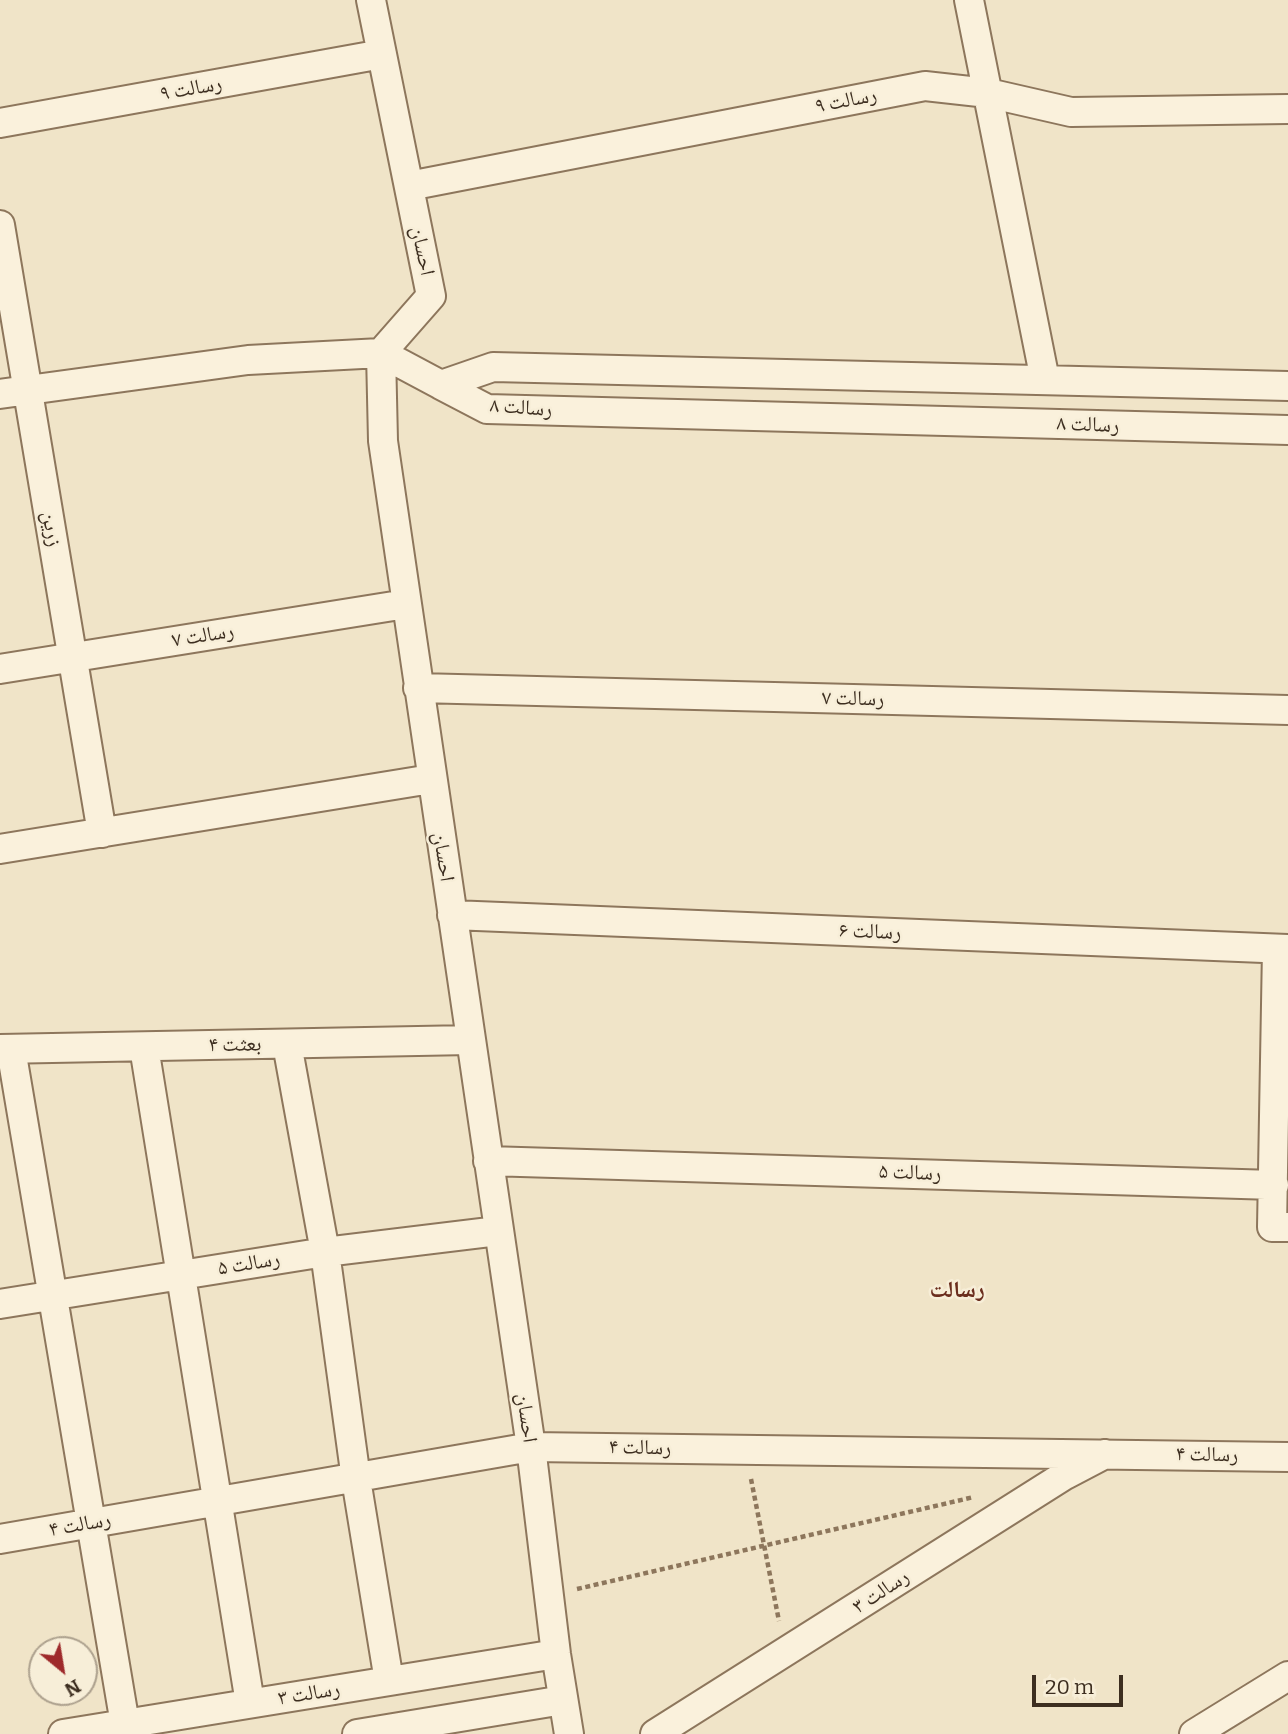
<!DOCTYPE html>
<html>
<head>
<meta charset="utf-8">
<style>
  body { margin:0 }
  #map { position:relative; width:1288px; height:1734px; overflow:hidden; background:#f0e4c8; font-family:Bitter,serif }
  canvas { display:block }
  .north { position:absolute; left:28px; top:1636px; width:70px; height:70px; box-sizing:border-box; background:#f7eed8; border:2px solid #ada18e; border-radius:50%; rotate:150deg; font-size:19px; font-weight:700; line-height:28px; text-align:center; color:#3d2e20 }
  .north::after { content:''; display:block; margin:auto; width:24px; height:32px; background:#9e2a2b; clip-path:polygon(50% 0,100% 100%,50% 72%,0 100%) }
  .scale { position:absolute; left:1032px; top:1675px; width:91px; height:32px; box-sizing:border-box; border:4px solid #3d2e20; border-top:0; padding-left:9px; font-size:21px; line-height:24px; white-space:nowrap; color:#3d2e20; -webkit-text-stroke:5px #f7eed8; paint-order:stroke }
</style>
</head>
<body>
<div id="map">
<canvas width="1288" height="1734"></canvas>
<div class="north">N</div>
<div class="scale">20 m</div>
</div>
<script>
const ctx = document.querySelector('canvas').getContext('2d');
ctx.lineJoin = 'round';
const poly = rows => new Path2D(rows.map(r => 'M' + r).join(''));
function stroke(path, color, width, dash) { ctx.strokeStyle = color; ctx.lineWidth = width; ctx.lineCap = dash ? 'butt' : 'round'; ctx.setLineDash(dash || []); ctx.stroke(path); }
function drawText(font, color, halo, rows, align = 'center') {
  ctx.font = font + ' Bitter,"Noto Naskh Arabic",serif'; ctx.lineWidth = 5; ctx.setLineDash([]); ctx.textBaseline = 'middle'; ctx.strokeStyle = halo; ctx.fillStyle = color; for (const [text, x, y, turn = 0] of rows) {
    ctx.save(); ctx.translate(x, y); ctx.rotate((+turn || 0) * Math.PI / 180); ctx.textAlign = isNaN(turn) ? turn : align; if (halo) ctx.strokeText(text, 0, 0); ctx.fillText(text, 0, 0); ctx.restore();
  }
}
const street = poly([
  [371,0,431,296,381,353,383,441,531,1447,556,1654,569,1734],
  [969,0,1045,380],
  [0,123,382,54],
  [409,186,925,86,988,93,1071,112,1288,109],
  [0,225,102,833],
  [1288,386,493,367,441,385,487,409,1288,430],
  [0,394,248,360,381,353,441,385],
  [0,669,406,604],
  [418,688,1288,710],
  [0,849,431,779],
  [452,915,1288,949],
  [1277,949,1272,1227,1288,1227],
  [287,1044,325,1252,356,1479,389,1681],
  [144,1047,250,1703],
  [0,1049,470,1040],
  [11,1049,125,1724],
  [488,1161,1274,1185],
  [0,1304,325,1252,498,1231],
  [0,1539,531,1447,1288,1457],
  [63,1734,556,1654],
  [357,1734,563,1700],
  [655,1734,1065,1475,1105,1454],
  [1194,1734,1288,1676]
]);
stroke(street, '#8d765c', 32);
stroke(poly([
  [751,1479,779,1621],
  [577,1589,974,1497]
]), '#8d765c', 4.5, [5, 3.5]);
stroke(street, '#faf1dc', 28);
drawText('21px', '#3d2e20', '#f7eed8', [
  ["رسالت ۹",191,89,-10],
  ["رسالت ۹",846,101,-11],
  ["احسان",422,251,78],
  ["رسالت ۸",521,408,4],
  ["رسالت ۸",1088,425,2],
  ["زرین",51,529,80],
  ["رسالت ۷",203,636,-9],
  ["رسالت ۷",853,699,1],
  ["احسان",443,857,81],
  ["رسالت ۶",870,932,2],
  ["بعثت ۴",235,1045,-1],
  ["رسالت ۵",910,1173,2],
  ["رسالت ۵",249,1264,-9],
  ["احسان",526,1418,82],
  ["رسالت ۴",640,1448,1],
  ["رسالت ۴",1207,1455,1],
  ["رسالت ۴",80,1525,-10],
  ["رسالت ۳",881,1592,-33],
  ["رسالت ۳",309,1694,-9]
]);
drawText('bold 23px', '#6b2e1e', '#f7eed8', [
  ["رسالت",957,1291]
]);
</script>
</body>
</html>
